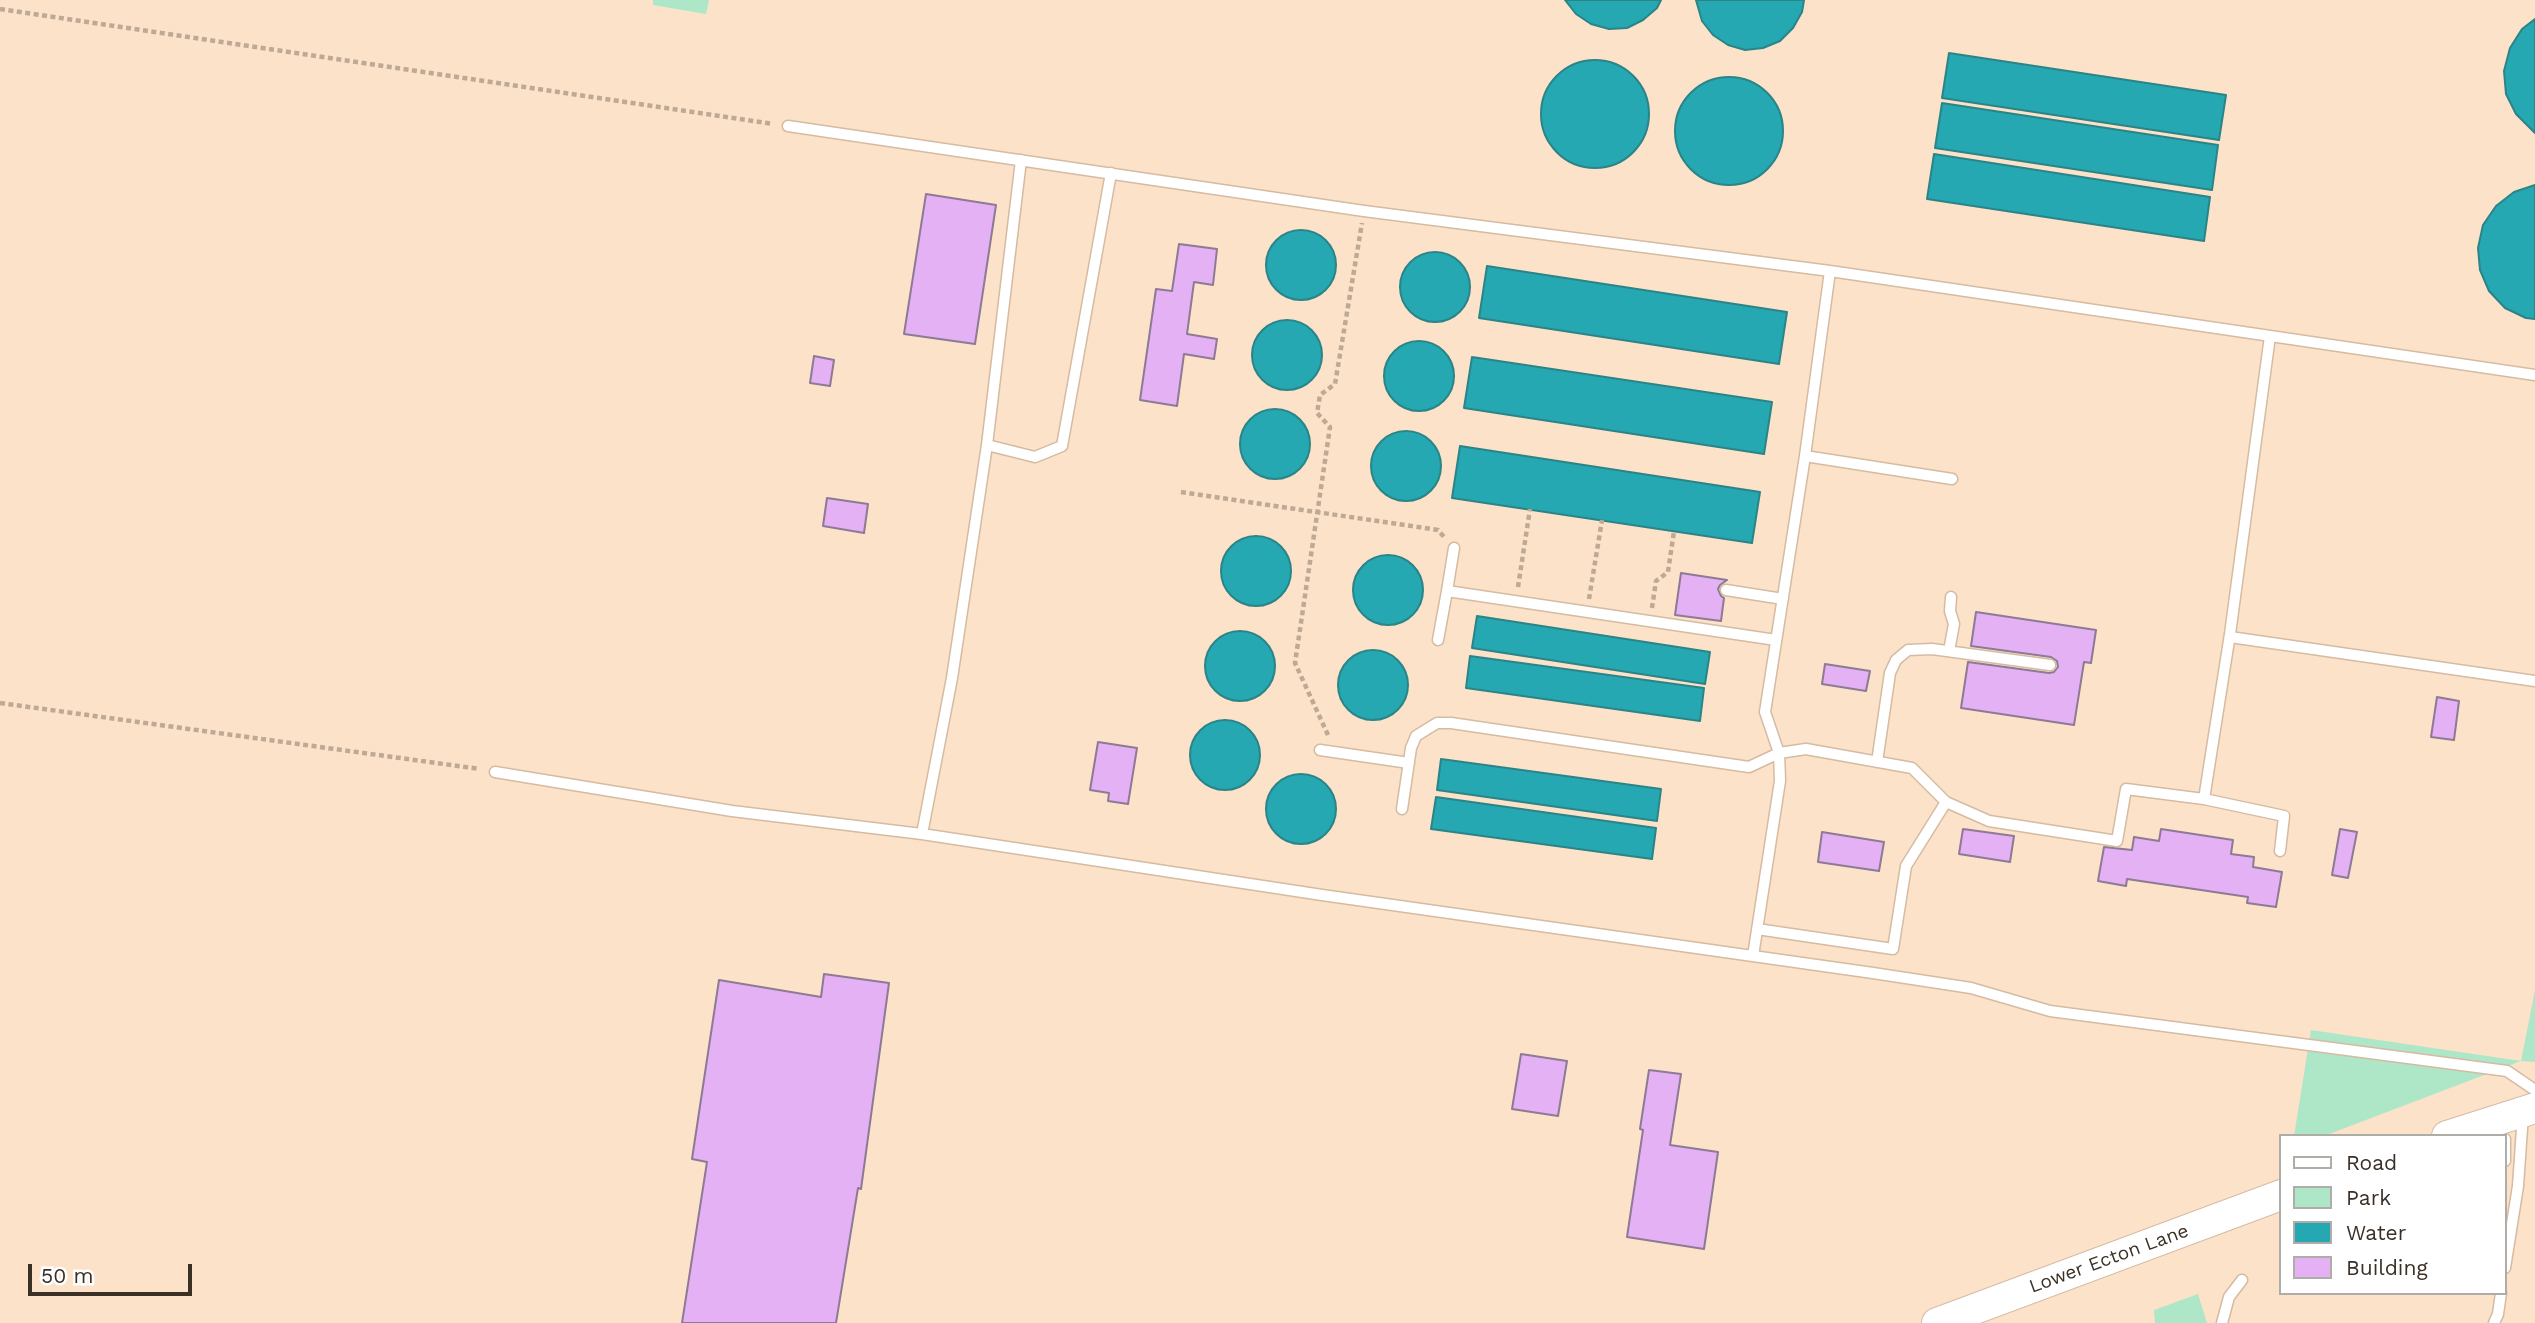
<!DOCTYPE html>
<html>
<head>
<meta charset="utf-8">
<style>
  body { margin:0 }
  #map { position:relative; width:2535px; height:1323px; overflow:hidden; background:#fce2c9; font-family:"Work Sans",sans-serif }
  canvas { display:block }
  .legend { position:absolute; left:2279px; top:1134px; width:228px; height:161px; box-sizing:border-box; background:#fff; border:2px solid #b0aca8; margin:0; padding:9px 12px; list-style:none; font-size:21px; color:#3a3026 }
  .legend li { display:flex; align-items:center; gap:14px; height:35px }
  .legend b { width:35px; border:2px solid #b0aca8 }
  .scale { position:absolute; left:28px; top:1264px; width:164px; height:32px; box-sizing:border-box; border:4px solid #3a3026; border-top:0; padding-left:9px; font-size:21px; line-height:24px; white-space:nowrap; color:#3a3026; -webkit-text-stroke:5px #fff; paint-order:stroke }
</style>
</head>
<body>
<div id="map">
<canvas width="2535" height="1323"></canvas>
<ul class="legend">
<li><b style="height:9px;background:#fff"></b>Road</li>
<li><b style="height:19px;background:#aee7c8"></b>Park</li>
<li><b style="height:19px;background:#25a8b1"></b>Water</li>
<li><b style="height:19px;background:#e4b1f4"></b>Building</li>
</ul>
<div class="scale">50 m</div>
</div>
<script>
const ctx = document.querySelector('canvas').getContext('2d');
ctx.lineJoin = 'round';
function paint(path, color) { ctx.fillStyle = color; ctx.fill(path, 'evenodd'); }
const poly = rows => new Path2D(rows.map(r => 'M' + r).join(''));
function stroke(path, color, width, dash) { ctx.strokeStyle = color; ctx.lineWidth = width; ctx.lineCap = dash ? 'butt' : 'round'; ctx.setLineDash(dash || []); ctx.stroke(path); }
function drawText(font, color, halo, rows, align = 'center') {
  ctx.font = font + ' "Work Sans",sans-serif'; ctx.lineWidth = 5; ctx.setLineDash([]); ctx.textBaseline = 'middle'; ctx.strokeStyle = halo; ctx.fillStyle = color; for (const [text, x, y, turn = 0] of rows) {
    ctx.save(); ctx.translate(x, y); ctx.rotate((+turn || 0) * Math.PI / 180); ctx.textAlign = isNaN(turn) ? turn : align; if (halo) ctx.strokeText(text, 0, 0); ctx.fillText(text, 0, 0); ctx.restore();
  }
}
paint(poly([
  [653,0,709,0,706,14,653,5],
  [2535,990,2535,1062,2521,1061,2324,1136,2294,1136,2311,1030,2521,1061],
  [2198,1294,2207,1323,2155,1323,2154,1310]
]), '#aee7c8');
const water = poly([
  [1565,0,1661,0,1657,8,1643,20,1627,28,1609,29,1591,24,1576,14,1565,0],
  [1696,0,1804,0,1802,12,1793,28,1780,41,1763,48,1745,50,1728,45,1713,35,1702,21,1696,0],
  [2535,19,2535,133,2516,114,2506,94,2504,71,2510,48,2522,29,2535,19],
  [1949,53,2226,95,2219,140,1942,98,1949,53],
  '1541 114a54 54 0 1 1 108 0a54 54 0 1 1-108 0Z',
  '1675 131a54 54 0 1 1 108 0a54 54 0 1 1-108 0Z',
  [1942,103,2218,145,2212,190,1935,148,1942,103],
  [1934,154,2210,197,2204,241,1927,199,1934,154],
  [2535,185,2535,319,2526,318,2505,308,2489,291,2480,270,2478,248,2483,225,2496,206,2514,192,2535,185],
  '1266 265a35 35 0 1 1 70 0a35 35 0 1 1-70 0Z',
  '1400 287a35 35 0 1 1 70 0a35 35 0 1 1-70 0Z',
  [1487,266,1787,312,1779,364,1479,318,1487,266],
  '1252 355a35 35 0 1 1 70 0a35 35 0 1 1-70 0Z',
  '1384 376a35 35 0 1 1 70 0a35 35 0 1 1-70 0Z',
  [1472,357,1772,402,1764,454,1464,408,1472,357],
  '1240 444a35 35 0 1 1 70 0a35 35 0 1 1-70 0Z',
  '1371 466a35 35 0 1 1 70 0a35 35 0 1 1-70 0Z',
  [1460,446,1760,492,1752,543,1452,498,1460,446],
  '1221 571a35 35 0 1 1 70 0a35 35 0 1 1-70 0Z',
  '1353 590a35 35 0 1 1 70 0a35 35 0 1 1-70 0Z',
  [1477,616,1710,652,1705,684,1472,648,1477,616],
  '1205 666a35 35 0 1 1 70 0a35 35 0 1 1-70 0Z',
  '1338 685a35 35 0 1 1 70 0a35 35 0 1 1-70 0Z',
  [1470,656,1704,688,1700,721,1466,688,1470,656],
  '1190 755a35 35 0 1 1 70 0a35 35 0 1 1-70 0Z',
  [1441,759,1661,789,1657,821,1437,790,1441,759],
  '1266 809a35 35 0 1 1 70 0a35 35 0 1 1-70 0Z',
  [1436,797,1656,828,1652,859,1431,829,1436,797]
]);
paint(water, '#25a8b1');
stroke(water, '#2b8487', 2);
const building = poly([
  [926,194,996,205,975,344,904,334,926,194],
  [1179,244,1217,249,1213,285,1194,282,1187,334,1217,339,1214,359,1184,354,1177,406,1140,400,1156,289,1172,291,1179,244],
  [814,356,834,360,830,386,810,383,814,356],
  [827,498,868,504,864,533,823,526,827,498],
  [1681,573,1727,580,1720,585,1718,589,1721,596,1724,598,1721,621,1675,615,1681,573],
  [1976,612,2096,630,2091,663,2084,662,2074,725,1961,708,1968,662,2049,673,2054,672,2058,667,2057,661,2051,657,1971,646,1976,612],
  [1825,664,1870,671,1866,691,1822,684,1825,664],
  [2437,697,2459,701,2454,740,2431,737,2437,697],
  [1098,742,1137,748,1128,804,1108,801,1109,793,1090,790,1098,742],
  [1963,829,2014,836,2010,862,1959,854,1963,829],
  [2161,829,2233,840,2231,854,2254,857,2253,867,2282,872,2276,907,2247,903,2248,897,2127,879,2126,886,2098,881,2104,847,2132,850,2134,837,2159,841,2161,829],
  [2340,829,2357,832,2348,878,2332,875,2340,829],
  [1822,832,1884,842,1879,871,1818,862,1822,832],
  [824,974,889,983,861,1189,858,1188,836,1323,682,1323,707,1162,692,1159,719,980,821,997,824,974],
  [1521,1054,1567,1061,1558,1116,1512,1109,1521,1054],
  [1649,1070,1681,1074,1670,1145,1718,1152,1704,1249,1627,1237,1643,1130,1640,1129,1649,1070]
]);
paint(building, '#e4b1f4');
stroke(building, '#8d7a94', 2);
const lane = poly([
  [788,126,1364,211,1830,271,2535,375],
  [1021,160,987,445,952,678,922,834,1322,895,1873,973,1971,988,2050,1011,2507,1071,2535,1090],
  [2270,336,2230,634,2204,799,2284,816,2280,851],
  [987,445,1035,457,1062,446,1111,173],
  [1805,456,1952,479],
  [1726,590,1783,599],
  [1447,591,1454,548],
  [2230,637,2535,681],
  [1438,640,1447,591,1776,640],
  [1949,651,1954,624,1950,611,1951,597],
  [1320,750,1409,763],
  [1877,762,1890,673,1896,660,1908,650,1932,649,2050,665],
  [495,772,732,811,922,834],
  [1402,809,1411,748,1416,736,1437,723,1451,723,1749,767,1779,753,1806,749,1912,768,1946,802,1989,821,2117,841,2126,789,2204,799],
  [1757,929,1893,949,1906,866,1946,802],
  [1753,956,1780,781,1779,753,1765,712,1805,456,1830,271],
  [2505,1139,2505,1161],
  [2505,1268,2518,1186,2523,1114],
  [2222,1323,2229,1297,2242,1280],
  [2494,1323,2498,1314,2501,1293]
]);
const secondary = poly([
  [2447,1136,2535,1108],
  [1937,1323,2281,1195]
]);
stroke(lane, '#d4bba2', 13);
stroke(secondary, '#d4bba2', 32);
stroke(poly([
  [0,9,773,124],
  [1181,492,1438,530,1444,537],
  [1518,587,1530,509],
  [1589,599,1602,520],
  [1652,608,1656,581,1668,572,1674,531],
  [0,703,480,769],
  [1328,735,1295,663,1330,427,1317,413,1320,395,1335,384,1362,223]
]), '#bea995', 4.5, [5, 3.5]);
stroke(lane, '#fff', 10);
stroke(secondary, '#fff', 30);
drawText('19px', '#3a3026', '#fff', [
  ["Lower Ecton Lane",2109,1259,-20]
]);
</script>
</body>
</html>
